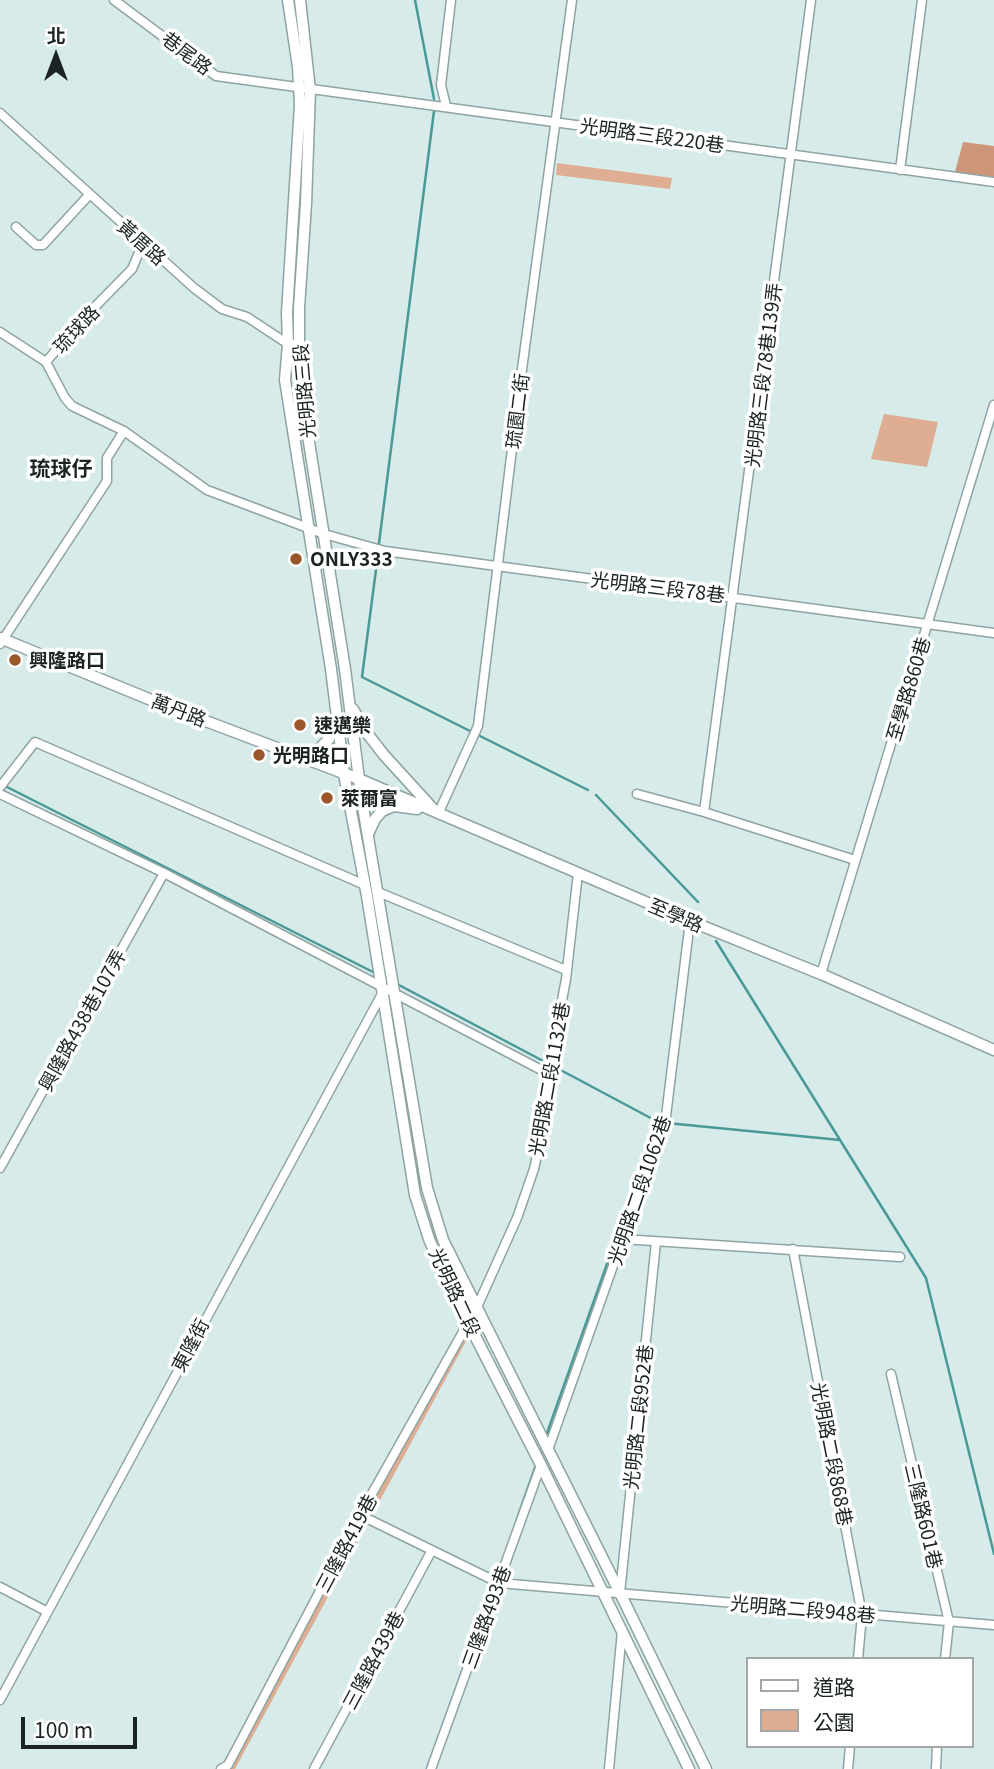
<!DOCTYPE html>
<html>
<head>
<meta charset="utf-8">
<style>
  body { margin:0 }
  #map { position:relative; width:994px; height:1769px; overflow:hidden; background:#d6ebea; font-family:Georgia,"Noto Sans TC",serif }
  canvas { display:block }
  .legend { position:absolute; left:746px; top:1657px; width:228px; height:91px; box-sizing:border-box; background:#fff; border:2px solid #a4a7a7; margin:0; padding:9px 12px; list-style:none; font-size:21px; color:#1b2323 }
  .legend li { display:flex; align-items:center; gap:14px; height:35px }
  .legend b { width:35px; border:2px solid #a4a7a7 }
  .north { position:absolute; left:21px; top:21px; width:70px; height:70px; -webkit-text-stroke:5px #fff; paint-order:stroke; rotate:0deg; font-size:19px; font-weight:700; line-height:28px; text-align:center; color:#1b2323 }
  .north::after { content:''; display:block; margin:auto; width:24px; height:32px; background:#1b2323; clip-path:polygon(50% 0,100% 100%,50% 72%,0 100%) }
  .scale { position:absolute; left:21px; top:1717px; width:116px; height:32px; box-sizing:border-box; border:4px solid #1b2323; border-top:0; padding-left:9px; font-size:21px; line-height:24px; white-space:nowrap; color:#1b2323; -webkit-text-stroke:5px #fff; paint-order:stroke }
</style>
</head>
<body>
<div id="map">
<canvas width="994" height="1769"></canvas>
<ul class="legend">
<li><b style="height:9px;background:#fff"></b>道路</li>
<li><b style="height:19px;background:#dead92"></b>公園</li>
</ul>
<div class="north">北</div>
<div class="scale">100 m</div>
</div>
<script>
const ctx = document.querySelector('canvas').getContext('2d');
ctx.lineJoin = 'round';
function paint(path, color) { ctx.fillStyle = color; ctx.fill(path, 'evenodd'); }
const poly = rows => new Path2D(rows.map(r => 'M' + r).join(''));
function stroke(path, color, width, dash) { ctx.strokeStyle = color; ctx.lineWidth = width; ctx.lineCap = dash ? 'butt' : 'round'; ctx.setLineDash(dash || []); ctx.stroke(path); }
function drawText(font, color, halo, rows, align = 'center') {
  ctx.font = font + ' Georgia,"Noto Sans TC",serif'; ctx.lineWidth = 7; ctx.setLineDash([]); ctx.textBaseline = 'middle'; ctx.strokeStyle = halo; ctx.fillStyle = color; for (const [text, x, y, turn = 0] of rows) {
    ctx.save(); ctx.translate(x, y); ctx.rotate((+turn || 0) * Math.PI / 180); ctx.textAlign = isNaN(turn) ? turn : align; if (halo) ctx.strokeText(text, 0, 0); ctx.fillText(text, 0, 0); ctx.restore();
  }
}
paint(poly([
  [557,163,672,178,670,189,556,175],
  [884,414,938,422,927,467,871,459],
  [468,1323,472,1330,235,1769,221,1769,228,1765]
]), '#dead92');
paint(poly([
  [963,142,994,146,994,177,955,172]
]), '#cd9678');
stroke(poly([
  [415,0,434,99],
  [379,543,434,111],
  [377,562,362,677,588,790],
  [3,785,375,973],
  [596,795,698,902],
  [716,941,926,1278,994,1554],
  [397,984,549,1064],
  [555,1067,660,1123],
  [667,1123,840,1140],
  [546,1436,657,1123],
  [517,1519,537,1462],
  [427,1769,471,1647]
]), '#499997', 2.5);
const minor = poly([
  [114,0,216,76,994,182],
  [446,106,441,85,451,0],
  [0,113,194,288,222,309,247,317,288,344,300,344],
  [900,170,922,0],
  [16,227,36,245,43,245,89,195],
  [0,332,46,362],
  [46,362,65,398,72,406,124,431,207,490,324,534,385,551,994,633],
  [46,362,77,325,132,269,143,243],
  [0,644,107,481,107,458,124,431],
  [0,787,35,742,365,885],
  [0,794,164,873,551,1075],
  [637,794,704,812,855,860],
  [704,812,811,0],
  [438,814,478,726,520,384,572,0],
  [378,892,566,970],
  [821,974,994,405],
  [0,1168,164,873],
  [622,1239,900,1257],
  [793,1249,862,1615,858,1659],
  [891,1374,949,1622,945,1659],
  [548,1450,666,1116,690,921],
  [360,1515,499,1583,994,1625],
  [0,1587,46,1611],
  [620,1593,656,1242],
  [0,1700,383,992],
  [221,1769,228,1765,360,1515,477,1307,517,1218,534,1169,543,1127,557,1027,566,979,578,873],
  [314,1769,432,1550],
  [431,1769,541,1465],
  [609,1769,622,1631],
  [848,1769,850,1746],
  [936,1769,937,1746]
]);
const tertiary = poly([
  [288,0,298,67,300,105,287,313,288,344,285,380,331,669,344,774,367,896,415,1195,429,1239,453,1293,541,1465,689,1769],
  [300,0,310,90,306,204,299,308,299,379,345,669,361,795,427,1188,443,1240,620,1593,706,1769],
  [0,638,166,706,359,779,690,921,821,974,994,1050],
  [353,709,363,728,384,755,435,811],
  [294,753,306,753,319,749,329,739,335,721],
  [369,832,375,819,382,811,394,806,417,809]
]);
stroke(minor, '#8fa3a2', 11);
stroke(tertiary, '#8fa3a2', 13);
stroke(minor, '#fff', 8);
stroke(tertiary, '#fff', 10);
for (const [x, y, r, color] of [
  [296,559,7,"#9b562b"],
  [15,660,7,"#9b562b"],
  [300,725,7,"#9b562b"],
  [259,755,7,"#9b562b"],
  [327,798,7,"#9b562b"]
]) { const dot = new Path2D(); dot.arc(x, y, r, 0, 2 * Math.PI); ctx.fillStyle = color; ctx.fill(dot); stroke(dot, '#fff', 2.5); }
drawText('19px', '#1b2323', '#fff', [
  ["巷尾路",187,53,37],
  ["光明路三段220巷",652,135,8],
  ["黃厝路",142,242,42],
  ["琉球路",76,329,-47],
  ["光明路三段78巷139弄",763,375,-83],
  ["光明路三段",304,391,-95],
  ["琉園二街",517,411,-83],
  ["光明路三段78巷",658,587,7],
  ["至學路860巷",908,689,-73],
  ["萬丹路",179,710,21],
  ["至學路",676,915,23],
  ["興隆路438巷107弄",82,1020,-61],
  ["光明路二段1132巷",549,1079,-80],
  ["光明路二段1062巷",639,1190,-71],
  ["光明路二段",455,1292,65],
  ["東隆街",190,1345,-62],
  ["光明路二段952巷",638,1417,-84],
  ["光明路二段868巷",832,1454,79],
  ["三隆路601巷",924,1516,77],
  ["三隆路419巷",346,1543,-62],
  ["光明路二段948巷",803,1609,5],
  ["三隆路493巷",486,1617,-70],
  ["三隆路439巷",373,1660,-62]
]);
drawText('bold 19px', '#1b2323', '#fff', [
  ["ONLY333",310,559],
  ["興隆路口",29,660],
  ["速邁樂",314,725],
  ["光明路口",273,755],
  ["萊爾富",341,798]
], 'left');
drawText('bold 21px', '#1b2323', '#fff', [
  ["琉球仔",61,468]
]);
</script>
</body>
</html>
